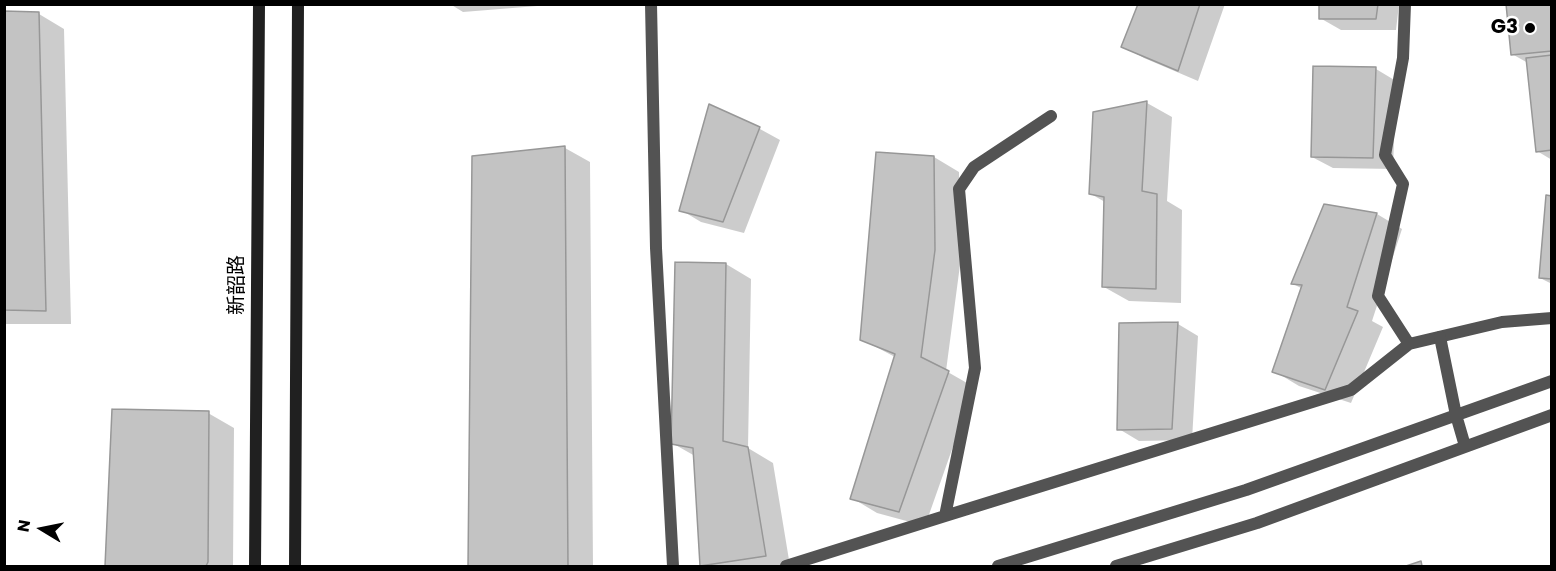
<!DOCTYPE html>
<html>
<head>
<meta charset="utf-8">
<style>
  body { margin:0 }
  #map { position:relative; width:1556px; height:571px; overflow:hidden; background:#fff; font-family:Poppins,sans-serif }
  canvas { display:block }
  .frame { position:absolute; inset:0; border:6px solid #000; pointer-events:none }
  .north { position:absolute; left:12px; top:499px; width:60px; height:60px; -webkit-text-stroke:4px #fff; paint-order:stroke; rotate:280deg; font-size:16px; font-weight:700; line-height:24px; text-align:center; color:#000 }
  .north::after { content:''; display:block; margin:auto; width:21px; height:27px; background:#000; clip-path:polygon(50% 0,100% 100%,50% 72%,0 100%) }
</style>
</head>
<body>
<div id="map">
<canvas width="1556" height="571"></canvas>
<div class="frame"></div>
<div class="north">N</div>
</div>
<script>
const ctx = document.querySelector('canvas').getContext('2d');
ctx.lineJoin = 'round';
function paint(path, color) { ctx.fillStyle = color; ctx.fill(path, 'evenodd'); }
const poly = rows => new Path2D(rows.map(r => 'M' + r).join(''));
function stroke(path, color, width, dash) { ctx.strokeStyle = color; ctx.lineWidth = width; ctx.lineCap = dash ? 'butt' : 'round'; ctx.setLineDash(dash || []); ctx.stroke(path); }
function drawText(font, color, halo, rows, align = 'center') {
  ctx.font = font + ' Poppins,"Noto Sans SC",sans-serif'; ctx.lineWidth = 5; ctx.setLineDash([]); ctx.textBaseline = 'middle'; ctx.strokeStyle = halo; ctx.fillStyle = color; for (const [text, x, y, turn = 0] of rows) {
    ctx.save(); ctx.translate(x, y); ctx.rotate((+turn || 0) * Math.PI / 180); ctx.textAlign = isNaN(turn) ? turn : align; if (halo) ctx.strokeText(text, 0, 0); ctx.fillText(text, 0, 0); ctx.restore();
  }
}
paint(poly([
  [450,4,562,4,463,12],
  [1139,4,1225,4,1198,81,1144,58,1123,46],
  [1320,4,1399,4,1396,30,1341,30,1320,18],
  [1552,4,1552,160,1537,151,1528,63,1512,54],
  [4,12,39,14,64,29,71,324,4,324],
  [1376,69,1396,81,1393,169,1333,168,1312,157],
  [1147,103,1172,117,1167,201,1182,210,1181,303,1129,301,1104,287,1105,202,1091,194],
  [710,106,760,129,780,140,744,233,701,222,681,210],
  [565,148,590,162,593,566,470,566,473,157],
  [934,157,959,172,960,265,946,371,974,387,925,526,877,513,852,498,895,357,861,339],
  [1552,197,1552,284,1540,278],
  [1325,205,1377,214,1402,229,1372,321,1383,327,1351,403,1299,386,1274,371,1303,289,1293,284],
  [726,264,751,279,748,448,773,463,790,566,702,566,695,456,672,443],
  [1120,324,1178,324,1198,336,1192,440,1139,441,1119,429],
  [113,410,208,413,234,428,233,566,106,566]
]), '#0003');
const building = poly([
  [1138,4,1200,4,1178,71,1121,47,1138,4],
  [1319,4,1378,4,1376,19,1319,19,1319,4],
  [1506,4,1552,4,1552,51,1511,55,1506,4],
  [4,11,39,12,46,311,4,310,4,11],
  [1552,55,1552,150,1536,152,1526,58,1552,55],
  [1313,66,1376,67,1373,158,1311,157,1313,66],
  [1147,101,1142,191,1157,194,1156,289,1102,287,1104,197,1089,194,1093,112,1147,101],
  [709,104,760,127,723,222,679,211,709,104],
  [565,146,568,566,468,566,472,156,565,146],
  [876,152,934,156,935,250,921,357,949,371,899,512,850,499,895,354,860,340,876,152],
  [1546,195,1552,196,1552,279,1539,278,1546,195],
  [1324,204,1377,213,1347,307,1358,311,1325,390,1272,372,1302,285,1291,284,1324,204],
  [675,262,726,263,723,441,748,447,766,556,700,566,693,448,671,444,675,262],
  [1178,322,1172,429,1117,430,1119,323,1178,322],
  [112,409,209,411,208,562,206,566,105,566,112,409],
  [1421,561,1422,566,1406,566,1421,561]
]);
paint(building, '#c3c3c3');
stroke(building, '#979797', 1.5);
stroke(poly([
  [651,4,656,248,673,566],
  [1405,4,1403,58,1385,155,1403,184,1378,296,1409,344],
  [945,516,975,368,959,189,974,167,1051,116],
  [786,566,945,516,1351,390,1409,344,1502,322,1552,318]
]), '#535353', 12);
stroke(poly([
  [1440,337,1456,415,1465,446],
  [998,566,1246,490,1552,381],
  [1116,566,1257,523,1552,415]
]), '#535353', 12);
stroke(poly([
  [255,566,259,4],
  [295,566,298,4]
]), '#202020', 12);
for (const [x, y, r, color] of [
  [1530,28,6,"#000"]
]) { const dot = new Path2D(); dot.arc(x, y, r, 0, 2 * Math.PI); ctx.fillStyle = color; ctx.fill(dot); stroke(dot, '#fff', 2); }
drawText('bold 20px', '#000', '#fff', [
  ["G3",1518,28]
], 'right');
drawText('20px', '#000', '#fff', [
  ["新韶路",238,285,-90]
]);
</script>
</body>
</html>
